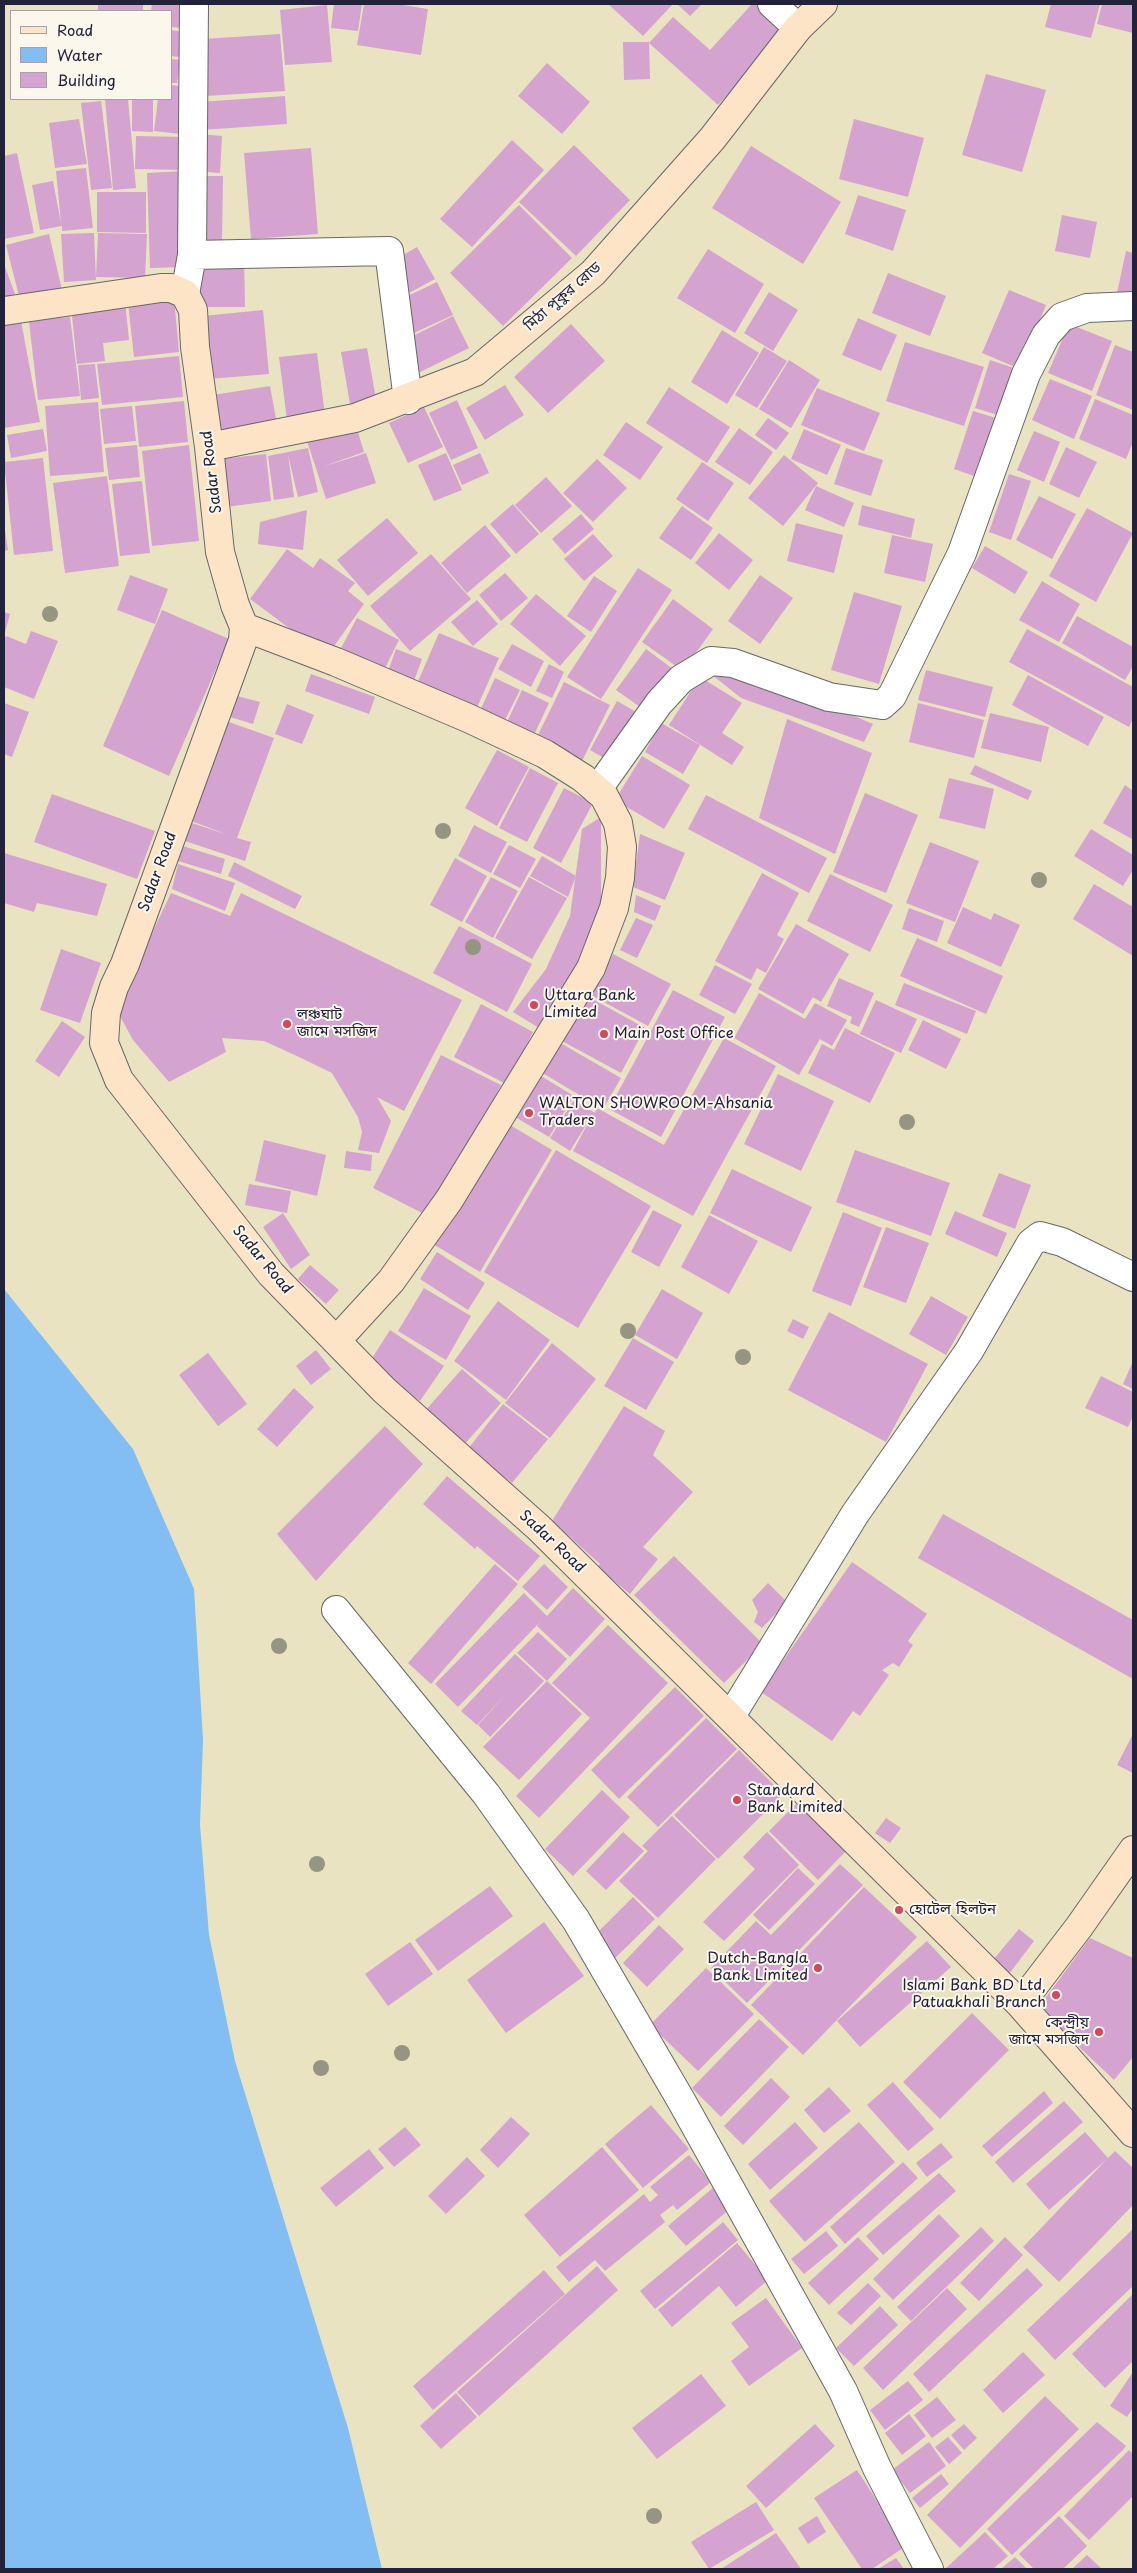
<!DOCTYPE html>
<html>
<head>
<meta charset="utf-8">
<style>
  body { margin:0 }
  #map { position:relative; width:1137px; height:2573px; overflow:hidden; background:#e9e3c2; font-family:"Playpen Sans",sans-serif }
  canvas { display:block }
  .frame { position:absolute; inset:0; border:5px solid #22223b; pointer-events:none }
  .legend { position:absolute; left:10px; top:10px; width:162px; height:90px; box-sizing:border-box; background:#fbf7ec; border:1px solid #a4a2a5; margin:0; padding:6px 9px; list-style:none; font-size:15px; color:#22223b }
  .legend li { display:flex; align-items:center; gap:10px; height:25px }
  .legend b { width:25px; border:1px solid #a4a2a5 }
</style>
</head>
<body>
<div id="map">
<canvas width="1137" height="2573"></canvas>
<div class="frame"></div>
<ul class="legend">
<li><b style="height:6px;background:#fee4c6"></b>Road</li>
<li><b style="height:14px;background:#82bdf4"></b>Water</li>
<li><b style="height:14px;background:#d4a3d0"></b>Building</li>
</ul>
</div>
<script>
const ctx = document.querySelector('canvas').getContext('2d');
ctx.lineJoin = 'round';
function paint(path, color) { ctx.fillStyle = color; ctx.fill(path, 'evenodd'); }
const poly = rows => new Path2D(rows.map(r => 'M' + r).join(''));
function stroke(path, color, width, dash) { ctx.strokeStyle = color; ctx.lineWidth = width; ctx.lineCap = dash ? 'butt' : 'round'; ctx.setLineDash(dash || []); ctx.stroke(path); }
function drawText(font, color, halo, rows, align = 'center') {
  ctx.font = font + ' "Playpen Sans","Noto Sans Bengali",sans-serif'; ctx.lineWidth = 4; ctx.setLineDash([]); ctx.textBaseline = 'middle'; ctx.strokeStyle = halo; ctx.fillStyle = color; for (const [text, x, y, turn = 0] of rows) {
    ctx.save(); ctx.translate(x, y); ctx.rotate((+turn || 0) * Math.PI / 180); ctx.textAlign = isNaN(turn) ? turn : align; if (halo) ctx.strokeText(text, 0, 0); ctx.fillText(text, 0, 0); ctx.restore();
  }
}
paint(poly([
  [4,1289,133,1449,194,1589,203,1740,200,1825,209,1935,235,2061,348,2428,382,2569,4,2569]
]), '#82bdf4');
paint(poly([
  [98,4,143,4,143,11,98,11],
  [152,4,187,4,184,28,171,27,171,11,151,11],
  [334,4,362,4,358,31,331,28],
  [364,4,397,4,428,9,421,55,357,45],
  [608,4,673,4,643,36],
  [677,4,702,4,690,16],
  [752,4,762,4,789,27,718,105,649,43,673,17,710,50],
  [1051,4,1100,4,1091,38,1045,27],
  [1102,4,1133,4,1133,33,1097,24],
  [327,5,332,62,285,65,280,10],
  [171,30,183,32,179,57,171,56],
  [280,34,285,91,207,96,203,39],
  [623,42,649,42,650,79,624,80],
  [171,59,180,60,177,83,171,83],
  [547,63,590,102,562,134,518,96],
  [986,74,1046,90,1022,172,962,155],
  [171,85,193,88,189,135,154,131,158,99,171,99],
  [285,96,287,124,202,130,200,102],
  [105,99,128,99,136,188,113,190],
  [132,99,153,99,153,132,132,131],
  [101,101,112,188,91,190,81,103],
  [79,119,87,164,55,168,49,123],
  [854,119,924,138,908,197,839,179],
  [199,134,222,136,220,173,197,171],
  [136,136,186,137,185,170,135,169],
  [512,140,544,170,472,247,440,219],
  [574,145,630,200,576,256,519,202],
  [751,146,841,202,803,264,712,208],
  [311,148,318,234,251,239,244,153],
  [17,153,34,233,4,239,4,156],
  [86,168,93,228,62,231,62,226,40,230,32,185,53,181,61,223,56,171],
  [184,171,187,267,150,268,147,173],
  [197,176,223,176,222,244,196,243],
  [97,192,146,192,146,233,97,232],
  [858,195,906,210,893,251,845,234],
  [519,205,572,258,503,326,450,273],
  [1062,215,1097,222,1090,258,1055,251],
  [94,233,96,280,64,282,61,234],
  [98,233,147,234,145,278,96,277],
  [49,234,62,290,20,300,6,245],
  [417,247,435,279,398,299,391,262],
  [708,249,764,284,735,333,677,298],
  [1126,251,1133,253,1133,296,1117,293],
  [199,256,244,256,245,307,199,307],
  [4,264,15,294,4,298],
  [888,273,946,296,930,336,872,313],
  [437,282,453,315,403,338,397,301],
  [1009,290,1046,305,1020,369,982,353],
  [769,292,798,310,773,351,744,333],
  [174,298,179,352,134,357,128,303],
  [125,301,129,340,103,343,105,361,77,364,71,306],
  [263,310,269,374,209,379,203,316],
  [453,316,469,348,408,378,403,341],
  [70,317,80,396,38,400,29,321],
  [858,318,897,335,881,371,842,355],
  [21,321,40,422,4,428,4,324],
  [571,324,605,361,548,413,514,377],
  [1069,324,1112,341,1092,391,1048,373],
  [722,330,759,353,727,404,691,382],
  [905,342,984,367,964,426,886,401],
  [1115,345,1133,352,1133,410,1096,395],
  [764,347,787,361,757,408,735,395],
  [367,348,376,399,350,404,341,352],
  [317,353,325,415,287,420,279,357],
  [179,356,183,397,102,405,97,364],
  [789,360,820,380,791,428,759,409],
  [990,360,1017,369,1001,416,975,408],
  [95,364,99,398,81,400,78,365],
  [1050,379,1092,396,1074,439,1032,420],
  [505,385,524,415,485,440,466,408],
  [270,386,277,424,219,434,213,395],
  [669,387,730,427,707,463,646,423],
  [817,388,880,413,864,451,801,425],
  [1095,399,1133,415,1133,442,1126,459,1079,439],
  [457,400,478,448,451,460,429,413],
  [184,401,188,442,139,447,135,406],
  [98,402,104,472,50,476,45,406],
  [132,406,136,441,104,444,100,409],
  [424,407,443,447,408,463,389,423],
  [973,411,996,418,977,477,954,469],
  [768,418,789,433,776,450,755,435],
  [626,422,663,447,640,480,603,455],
  [356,426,364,452,322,467,366,453,376,483,326,499,307,441],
  [739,428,773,452,750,485,715,462],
  [43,429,47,451,11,458,7,435],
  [804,429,841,445,827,475,791,459],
  [1034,431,1060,442,1044,482,1017,470],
  [137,445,140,477,109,480,105,448],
  [189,445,199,541,152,546,142,451],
  [1066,447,1097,462,1079,498,1049,484],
  [308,448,318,492,298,497,288,455,294,497,274,500,268,456],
  [846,448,883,460,871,496,834,484],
  [446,453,462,490,434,501,418,465],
  [480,453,489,473,462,485,453,465],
  [266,454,271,501,226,507,221,459],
  [784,455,818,483,783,526,748,498],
  [43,458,53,551,14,555,4,462],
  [597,459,627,488,593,522,563,493],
  [702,462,734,483,708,521,676,499],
  [1009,474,1031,481,1011,540,989,532],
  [107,476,119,566,65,573,53,483],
  [546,477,572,506,541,533,515,505],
  [142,481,150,553,120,556,112,484],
  [816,486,854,503,844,527,805,510],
  [1039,496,1076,514,1052,559,1016,540],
  [513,504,539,534,516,554,490,524],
  [862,505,915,519,911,538,858,525],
  [682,506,713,528,691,560,659,538],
  [1087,508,1133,533,1096,602,1049,576],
  [307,510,303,550,258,544,260,522],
  [581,514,594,529,565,554,552,539],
  [387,518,418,553,368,596,337,560],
  [796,523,843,535,834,573,787,561],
  [4,524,8,550,4,551],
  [485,525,511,556,467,593,441,563],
  [719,533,753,560,729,590,695,563],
  [593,534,613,556,584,581,564,559],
  [892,535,933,544,925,582,884,573],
  [985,546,1028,572,1015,594,972,568],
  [287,549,313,568,320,558,355,583,348,591,364,604,327,656,250,599],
  [431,554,471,599,410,651,370,606],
  [638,568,672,590,601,699,567,677],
  [505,573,528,598,501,621,479,595],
  [130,575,168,589,155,624,117,610],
  [760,575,793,598,760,644,728,621],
  [594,576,617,591,591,632,567,616],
  [1042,581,1080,604,1059,642,1019,620],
  [854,592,902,606,879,684,831,670],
  [536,594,586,636,560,666,510,624],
  [673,599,713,629,683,671,642,642],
  [477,600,498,624,473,646,451,622],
  [162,610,229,639,169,776,103,746],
  [4,612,10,614,4,636],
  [1077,616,1133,647,1133,666,1125,680,1062,643],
  [357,618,399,640,384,670,341,648],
  [1027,629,1133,687,1133,718,1129,727,1009,662],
  [31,631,58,641,34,699,4,687,4,642,6,636,26,644],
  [439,633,499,658,475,712,416,686],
  [512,644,544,661,531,687,498,669],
  [396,649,422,659,413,684,387,674],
  [646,649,677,672,647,712,616,690],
  [727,661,873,724,864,742,741,698,711,674],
  [549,664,564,672,552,698,536,691],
  [926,670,993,687,985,717,918,700],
  [311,674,375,697,369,714,305,691],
  [1028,675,1104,717,1088,746,1012,705],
  [700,677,742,703,722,733,744,747,732,765,669,725],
  [495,678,520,690,503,724,479,713],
  [564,682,610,705,582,761,537,737],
  [522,690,549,703,534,735,507,722],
  [237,696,260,702,253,724,230,717],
  [617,701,638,713,611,762,590,750],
  [4,703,29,712,12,757,4,754],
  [918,703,984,720,974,758,909,742],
  [287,704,314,715,302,744,275,734],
  [990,713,1049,727,1041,762,981,748],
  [787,719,872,753,835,854,759,818],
  [226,721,274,738,237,838,251,842,245,861,182,840,189,822,228,835,189,820],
  [661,723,700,745,683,774,645,752],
  [497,750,529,767,497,826,465,808],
  [642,756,690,785,664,829,615,800],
  [975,765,1032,791,1028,800,970,774],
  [530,768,558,783,527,842,499,828],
  [949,778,994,789,985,829,939,818],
  [1125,785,1133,791,1132,839,1103,823],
  [564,788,593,803,561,863,533,848],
  [865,793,918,815,886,893,833,872],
  [52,794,155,831,137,879,34,842],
  [706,795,827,858,809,893,688,829],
  [601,817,601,912,584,955,539,1028,513,1012,546,969,570,916,582,829],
  [474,825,507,842,491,873,458,856],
  [1091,829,1133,855,1133,870,1123,886,1074,856],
  [640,834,685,853,665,900,633,887],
  [930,842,979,861,955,922,906,903],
  [509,845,536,859,520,888,493,874],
  [183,846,225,859,221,874,178,861],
  [4,853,107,884,97,916,37,903,34,912,4,903],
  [542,856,576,876,568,897,530,876],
  [455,858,487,876,462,922,430,905],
  [234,862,302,896,295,909,228,876],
  [178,864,235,883,225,911,172,889],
  [762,873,799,893,777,935,784,939,766,973,757,968,751,980,715,961],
  [830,874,893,905,870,952,807,921],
  [491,877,518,891,493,938,465,922],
  [529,877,567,898,532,959,495,938],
  [1094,884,1133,907,1133,956,1073,919],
  [171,893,230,916,241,893,462,1000,404,1111,377,1097,391,1121,379,1153,358,1150,362,1132,358,1117,332,1073,299,1057,264,1041,222,1038,226,1052,169,1082,133,1040,116,1009],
  [636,895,661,906,655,921,634,912],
  [963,907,991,920,994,913,1020,925,1001,967,947,943],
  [909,908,944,921,937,942,902,929],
  [636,918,653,925,637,958,620,950],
  [796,924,849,954,821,1002,813,997,803,1014,758,989],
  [459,926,532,964,507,1012,433,973],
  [917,938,1003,976,986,1014,900,976],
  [61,949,101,963,80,1023,40,1010],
  [613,954,671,984,648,1026,591,995],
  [715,965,752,984,735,1014,699,995],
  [839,978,874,993,859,1027,850,1023,852,1017,827,1006],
  [904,983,976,1011,967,1034,895,1005],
  [673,990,725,1017,661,1137,609,1109],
  [759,993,805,1019,815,1003,847,1020,832,1046,820,1039,799,1075,734,1038],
  [587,996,645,1028,621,1073,562,1041],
  [876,1000,917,1019,901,1053,860,1034],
  [481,1004,533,1032,506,1084,454,1057],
  [923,1020,961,1039,946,1069,908,1050],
  [62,1021,85,1037,59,1077,35,1061],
  [845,1028,895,1053,870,1103,808,1073,822,1044,834,1050],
  [724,1038,776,1066,693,1216,573,1151,593,1114,570,1151,550,1138,574,1100,595,1113,597,1108,664,1145],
  [557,1041,621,1078,603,1109,539,1071],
  [441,1055,501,1085,432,1218,373,1188],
  [536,1073,574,1096,549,1137,510,1114],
  [778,1074,834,1101,801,1171,744,1144],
  [505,1122,552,1150,480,1272,433,1244],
  [264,1140,326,1155,317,1196,255,1181],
  [556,1150,651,1206,578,1328,484,1272],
  [855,1150,950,1183,931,1236,836,1202],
  [346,1151,372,1155,371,1171,344,1168],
  [732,1169,812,1207,791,1252,710,1213],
  [999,1173,1031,1185,1015,1229,982,1216],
  [249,1184,291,1191,287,1213,245,1205],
  [653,1210,682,1225,659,1267,631,1252],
  [955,1211,1007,1233,997,1257,945,1234],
  [843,1212,882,1228,851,1306,812,1291],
  [283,1213,310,1255,291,1269,263,1227],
  [709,1215,758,1241,729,1294,681,1267],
  [886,1227,929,1243,906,1303,863,1287],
  [437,1252,485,1283,468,1310,420,1279],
  [310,1265,339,1290,326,1304,298,1279],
  [424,1288,471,1316,446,1360,398,1331],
  [662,1289,703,1313,677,1359,635,1335],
  [931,1296,968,1317,946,1355,909,1334],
  [498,1301,550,1340,506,1400,454,1361],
  [829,1312,928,1364,886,1442,788,1390],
  [793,1319,809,1327,803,1339,787,1331],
  [390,1330,444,1366,420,1401,367,1366],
  [633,1338,674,1362,646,1410,604,1386],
  [552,1343,596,1379,550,1438,505,1403],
  [316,1350,331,1369,311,1385,296,1366],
  [208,1353,247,1404,218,1426,179,1375],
  [1133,1361,1133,1389,1123,1384],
  [462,1369,501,1403,463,1446,424,1412],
  [1101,1376,1133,1392,1133,1416,1128,1427,1085,1408],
  [294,1388,314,1407,277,1447,257,1429],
  [503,1404,548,1439,512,1483,468,1449],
  [624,1406,665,1431,653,1455,693,1492,643,1547,658,1559,630,1594,597,1567,600,1564,552,1521],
  [385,1426,423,1464,316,1581,277,1534],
  [447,1476,540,1556,518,1581,477,1546,475,1549,423,1504],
  [943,1514,1133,1620,1133,1679,918,1558],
  [674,1556,763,1644,724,1683,634,1595],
  [852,1562,927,1614,908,1641,913,1645,899,1667,893,1663,882,1670,889,1675,860,1716,853,1711,832,1741,761,1692],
  [495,1564,518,1584,431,1684,408,1663],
  [544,1564,568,1587,547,1610,522,1587],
  [768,1583,787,1602,762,1628,754,1622,758,1612,752,1600],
  [573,1588,605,1619,570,1657,537,1626,541,1621,458,1707,435,1684,524,1593,547,1616],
  [608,1625,668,1683,539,1818,516,1796,590,1718,552,1683],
  [538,1632,567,1659,547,1681,517,1653],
  [515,1654,544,1681,490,1737,478,1725,508,1692,477,1725,461,1711],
  [547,1681,582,1714,519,1780,483,1747],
  [675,1687,704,1716,619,1799,591,1770],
  [706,1718,737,1749,658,1827,627,1797],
  [1133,1734,1133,1773,1117,1765],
  [739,1750,783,1794,718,1859,674,1815],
  [602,1790,630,1817,573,1876,545,1849],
  [797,1803,846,1851,818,1880,769,1831],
  [672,1816,716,1859,658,1918,619,1881,648,1851,642,1846],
  [886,1818,901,1828,890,1843,875,1833],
  [623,1832,644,1851,606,1890,586,1871],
  [767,1832,799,1865,724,1941,703,1922,755,1869,743,1857],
  [840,1864,863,1885,747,2003,711,1968,756,1921,771,1935],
  [798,1868,815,1884,769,1930,753,1915],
  [490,1886,513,1916,438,1971,415,1940],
  [864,1887,917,1937,803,2055,751,2005],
  [633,1897,655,1919,613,1960,592,1938],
  [544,1922,584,1976,506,2033,467,1980],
  [659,1925,684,1949,647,1987,623,1963],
  [1019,1929,1034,1941,1009,1974,993,1960],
  [1090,1938,1133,1958,1133,2057,1114,2080,1038,2008],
  [927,1941,951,1967,860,2047,837,2021],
  [410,1942,433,1974,388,2006,365,1974],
  [706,1968,754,2014,698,2071,650,2025],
  [972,2013,1009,2050,940,2119,903,2082],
  [759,2019,789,2047,721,2117,692,2088],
  [771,2078,790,2097,743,2145,724,2126],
  [893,2082,934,2129,908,2151,867,2105],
  [829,2087,851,2111,824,2133,804,2110],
  [1044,2091,1053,2103,992,2157,982,2146],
  [1064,2101,1083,2122,1013,2183,995,2162],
  [651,2105,689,2149,643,2188,605,2144],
  [511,2117,530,2134,498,2168,480,2150],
  [795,2122,818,2148,770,2190,748,2164],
  [859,2122,895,2162,805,2242,769,2201],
  [405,2127,421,2145,394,2167,378,2149],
  [1085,2132,1108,2158,1115,2151,1133,2168,1133,2205,1059,2282,1023,2247,1107,2159,1049,2210,1026,2184],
  [941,2143,953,2157,927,2177,916,2163],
  [602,2147,639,2190,560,2257,524,2215],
  [369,2149,384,2168,336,2207,320,2188],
  [689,2155,711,2182,677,2210,673,2205,660,2215,665,2222,605,2271,595,2260,569,2282,556,2267,644,2194,650,2202,658,2195,650,2187],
  [467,2157,485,2176,446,2214,428,2196],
  [903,2162,918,2178,845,2244,830,2227],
  [939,2173,956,2191,883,2255,866,2236],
  [714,2187,731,2208,686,2246,668,2226],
  [939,2214,960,2236,893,2300,873,2279],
  [723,2222,738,2240,655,2309,640,2291],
  [981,2227,994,2241,911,2321,897,2307],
  [1133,2229,1133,2286,1055,2360,1027,2330],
  [826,2231,838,2246,804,2274,791,2259],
  [858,2237,879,2259,829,2305,808,2283],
  [1005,2237,1023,2255,979,2301,960,2283],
  [737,2243,768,2280,736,2307,719,2286,672,2327,658,2310],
  [597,2266,618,2290,479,2416,457,2392],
  [1027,2268,1043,2285,929,2392,913,2374],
  [544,2270,565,2294,433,2410,413,2386],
  [868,2283,881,2296,851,2325,837,2313],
  [947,2288,967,2309,883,2390,863,2368],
  [1133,2294,1133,2361,1105,2388,1072,2354],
  [766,2298,802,2348,749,2386,731,2361,749,2347,731,2323],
  [880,2306,898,2325,854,2366,836,2348],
  [1023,2352,1045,2375,1003,2413,983,2390],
  [1133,2372,1133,2408,1127,2417,1110,2406],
  [701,2374,726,2406,657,2459,632,2428],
  [908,2381,923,2400,885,2430,870,2410],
  [456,2393,477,2417,441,2449,420,2426],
  [1045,2396,1079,2429,960,2548,927,2515],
  [937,2397,956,2420,932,2438,914,2415],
  [909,2414,926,2436,902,2455,885,2433],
  [1097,2422,1126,2446,1123,2450,1012,2555,987,2529],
  [815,2424,835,2446,766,2508,746,2486],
  [964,2424,977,2438,964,2450,951,2435],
  [948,2437,962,2453,949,2464,935,2447],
  [929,2442,946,2466,910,2493,892,2470],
  [1129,2450,1133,2454,1133,2496,1089,2540,1064,2516],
  [857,2470,906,2546,872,2569,862,2569,814,2498],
  [941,2474,949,2484,920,2508,912,2498],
  [756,2502,774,2530,709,2569,691,2542],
  [817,2516,826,2532,808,2544,798,2528],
  [1059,2516,1087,2546,1063,2569,1034,2569,1019,2554],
  [985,2532,1008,2556,993,2569,945,2569],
  [776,2533,801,2569,721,2569],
  [1087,2555,1102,2569,1072,2569],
  [1015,2557,1027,2569,1001,2569],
  [896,2558,904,2569,878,2569]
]), '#d4a3d0');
const street = poly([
  [772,4,798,28],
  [192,255,389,251,408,400],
  [185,294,192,255,194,4],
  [597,790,659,703,681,679,711,661,733,663,829,697,882,705,892,696,962,553,1026,374,1046,335,1062,317,1087,308,1133,306],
  [336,1610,486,1794,576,1920,682,2102,843,2391,877,2468,929,2569],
  [731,1716,855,1514,969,1351,1031,1243,1040,1236,1062,1242,1133,1277]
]);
const secondary = poly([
  [4,311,161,288,171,288,185,294,193,310,195,347,209,447,220,552,235,605,244,627,243,640,125,964,114,987,106,1013,104,1043,119,1080,271,1274,384,1390,539,1528,1020,2004,1133,2133],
  [209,447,355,418,475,372,593,273,712,139,798,28,823,4],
  [244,627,336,662,468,718,545,754,583,778,604,796,618,823,622,847,620,878,614,908,591,968,449,1200,391,1281,336,1341],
  [1020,2004,1079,1927,1133,1850]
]);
stroke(street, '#68666a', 30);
stroke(secondary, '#68666a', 30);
stroke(street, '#fff', 28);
stroke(secondary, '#fee4c6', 28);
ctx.fillStyle = '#959581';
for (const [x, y] of [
  [50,614],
  [443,831],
  [1039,880],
  [473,947],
  [907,1122],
  [628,1331],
  [743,1357],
  [279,1646],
  [317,1864],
  [402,2053],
  [321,2068],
  [654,2516]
]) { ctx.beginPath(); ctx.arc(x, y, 8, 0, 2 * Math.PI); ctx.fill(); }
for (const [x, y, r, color] of [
  [534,1005,5,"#d1495b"],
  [287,1024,5,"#d1495b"],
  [604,1034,5,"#d1495b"],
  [529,1113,5,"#d1495b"],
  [737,1800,5,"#d1495b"],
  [899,1910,5,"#d1495b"],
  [818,1968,5,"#d1495b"],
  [1056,1995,5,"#d1495b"],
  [1099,2032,5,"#d1495b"]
]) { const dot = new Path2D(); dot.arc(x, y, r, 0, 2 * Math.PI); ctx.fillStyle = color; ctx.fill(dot); stroke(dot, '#fbf7ec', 2); }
drawText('15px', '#22223b', '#fbf7ec', [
  ["মিঠা পুকুর রোড",563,297,-41],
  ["Sadar Road",212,472,-97],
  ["Sadar Road",158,872,-70],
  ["Sadar Road",262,1260,50],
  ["Sadar Road",552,1542,43]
]);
drawText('15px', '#22223b', '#fbf7ec', [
  ["Uttara Bank",544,996],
  ["Limited",544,1013],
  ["লঞ্চঘাট",297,1015],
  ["জামে মসজিদ",297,1032],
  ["Main Post Office",614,1034],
  ["WALTON SHOWROOM-Ahsania",539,1104],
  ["Traders",539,1121],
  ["Standard",747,1791],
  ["Bank Limited",747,1808],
  ["হোটেল হিলটন",909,1910],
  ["Dutch-Bangla",808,1959,"right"],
  ["Bank Limited",808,1976,"right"],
  ["Islami Bank BD Ltd,",1046,1986,"right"],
  ["Patuakhali Branch",1046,2003,"right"],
  ["কেন্দ্রীয়",1089,2023,"right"],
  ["জামে মসজিদ",1089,2040,"right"]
], 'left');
</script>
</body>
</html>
